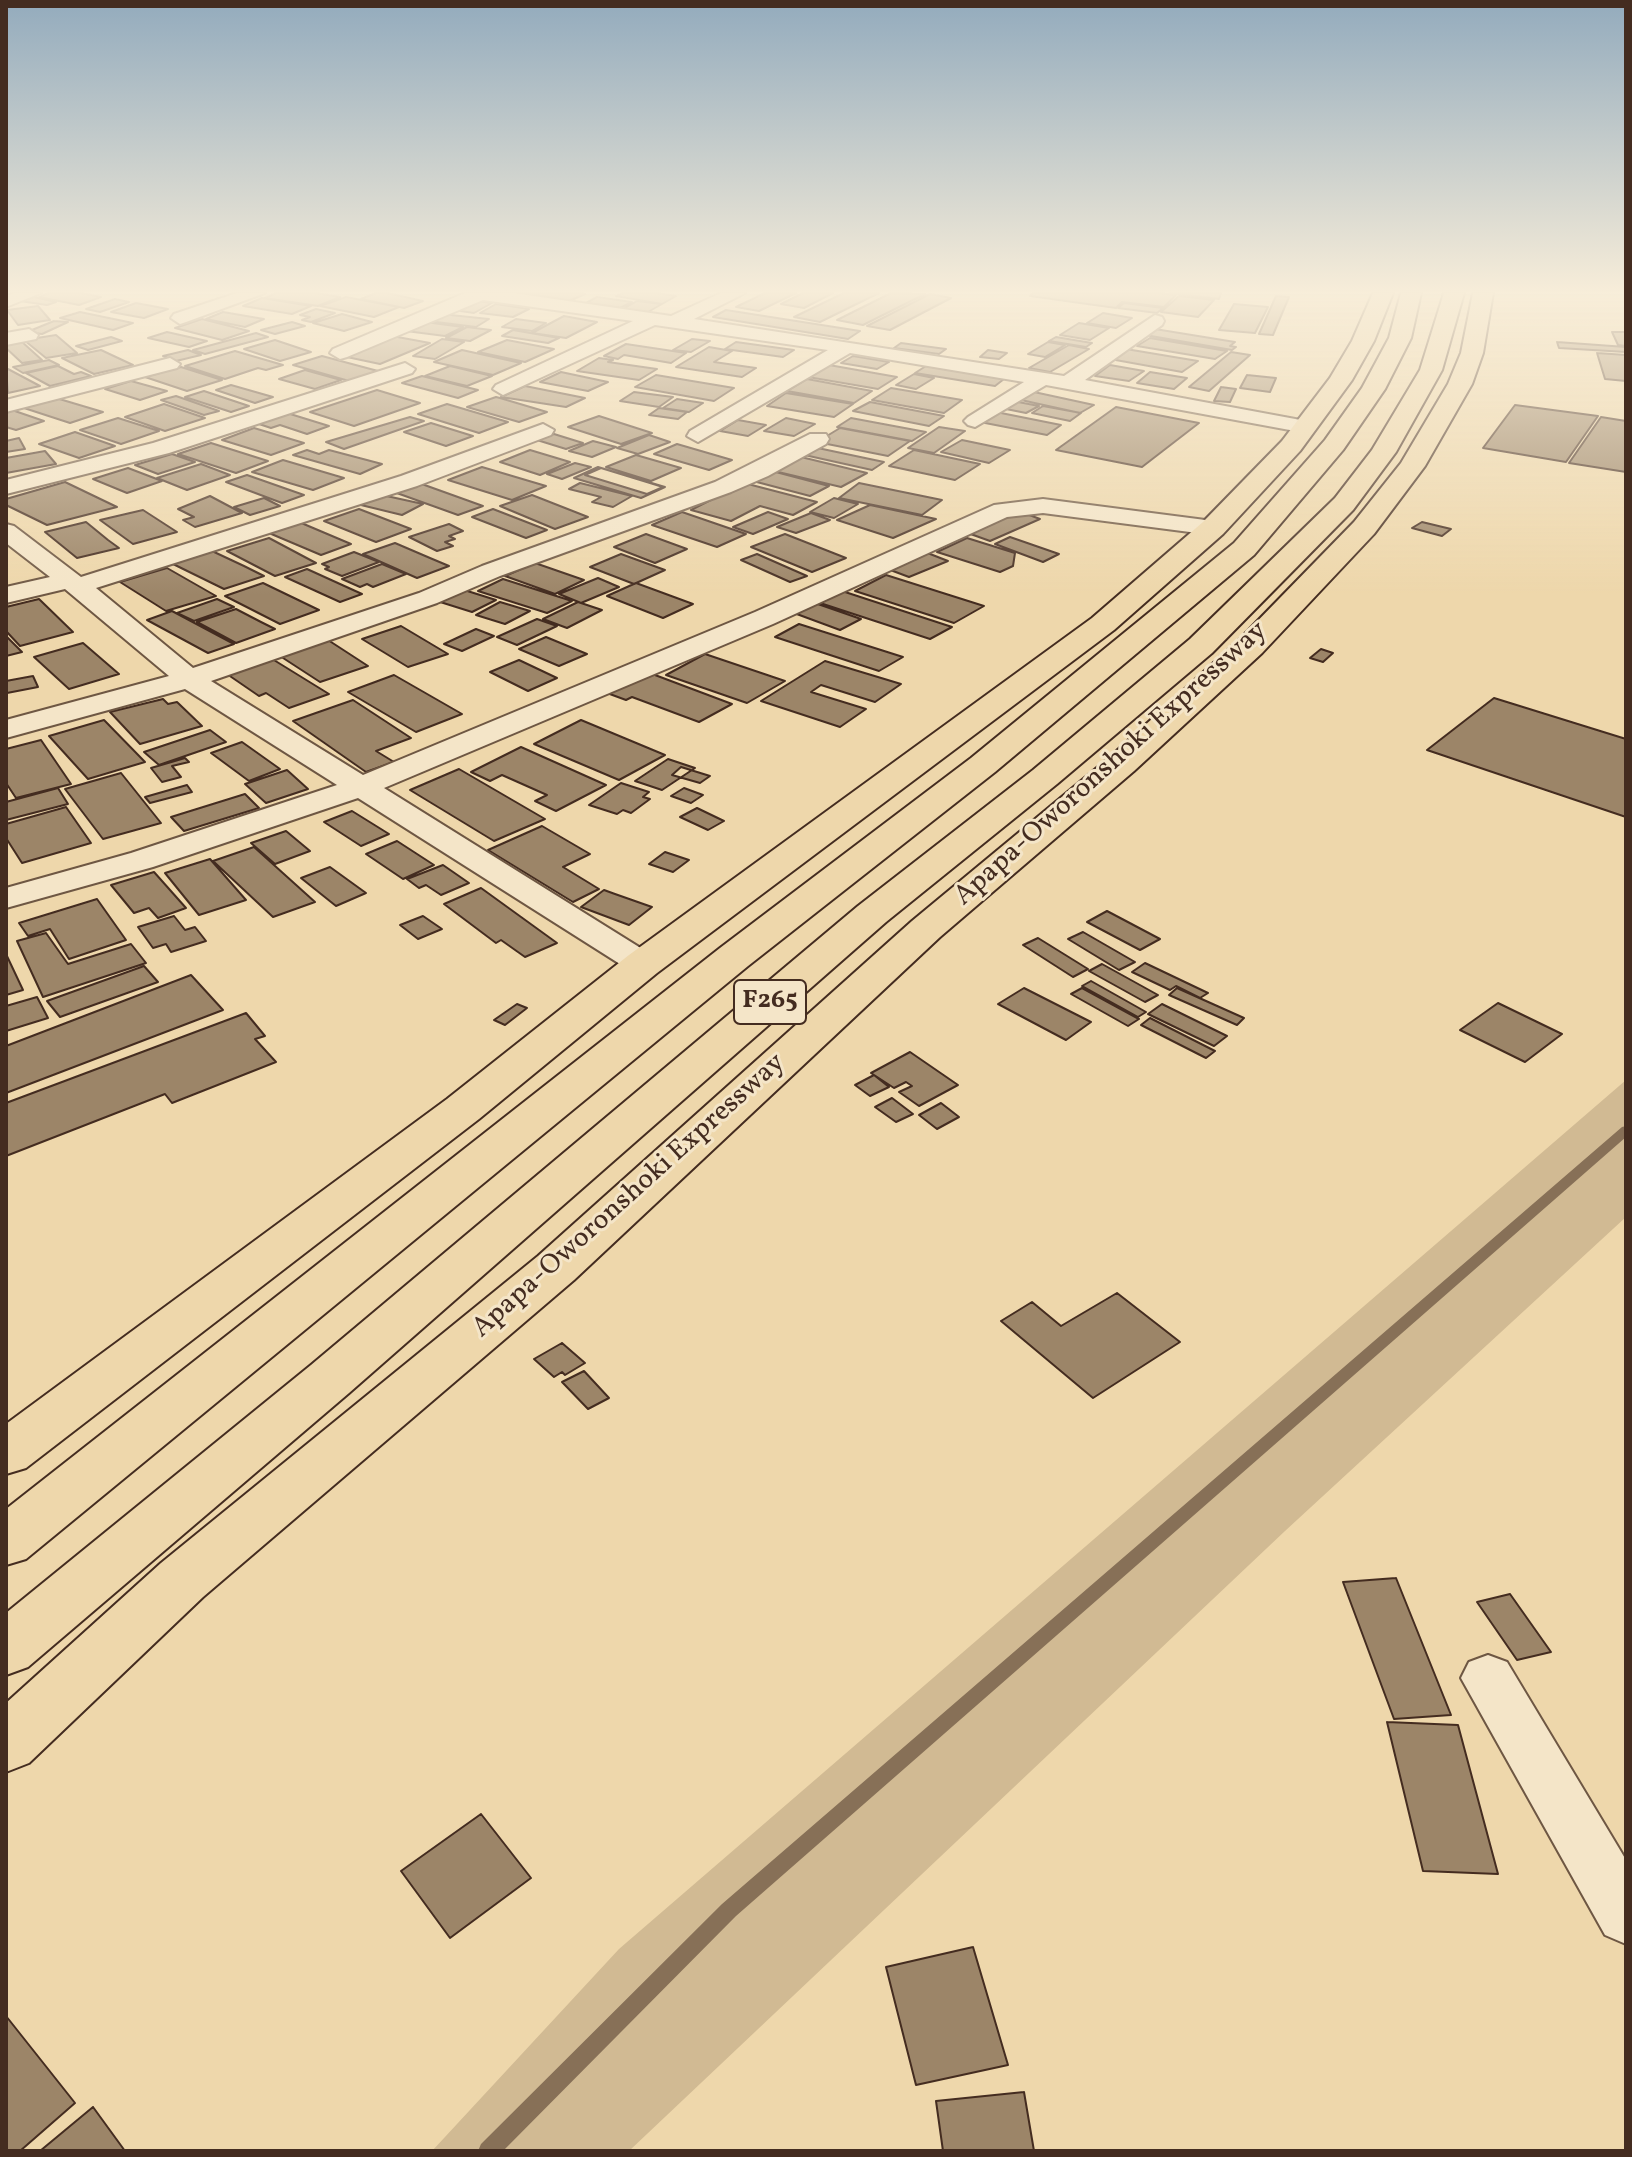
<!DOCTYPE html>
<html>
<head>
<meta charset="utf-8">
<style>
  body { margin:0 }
  #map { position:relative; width:1632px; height:2157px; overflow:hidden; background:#eed7ab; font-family:Vollkorn,serif }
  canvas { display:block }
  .frame { position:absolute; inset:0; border:8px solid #442c20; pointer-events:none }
</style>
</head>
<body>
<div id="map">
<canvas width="1632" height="2157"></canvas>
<div class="frame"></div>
</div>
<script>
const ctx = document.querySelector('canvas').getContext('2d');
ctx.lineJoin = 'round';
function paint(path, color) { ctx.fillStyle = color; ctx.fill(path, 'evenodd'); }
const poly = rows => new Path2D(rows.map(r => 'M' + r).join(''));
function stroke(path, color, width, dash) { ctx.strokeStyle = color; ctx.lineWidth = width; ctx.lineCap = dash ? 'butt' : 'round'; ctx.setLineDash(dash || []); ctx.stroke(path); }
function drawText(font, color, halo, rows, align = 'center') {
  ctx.font = font + ' Vollkorn,serif'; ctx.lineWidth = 6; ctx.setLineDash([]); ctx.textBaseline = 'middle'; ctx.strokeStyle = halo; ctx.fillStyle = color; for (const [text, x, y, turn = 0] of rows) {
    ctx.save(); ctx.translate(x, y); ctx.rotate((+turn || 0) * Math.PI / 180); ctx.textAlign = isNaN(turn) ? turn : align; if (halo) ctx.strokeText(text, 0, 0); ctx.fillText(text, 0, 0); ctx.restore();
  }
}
paint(poly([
  [1626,1080,1626,1217,1285,1531,629,2151,432,2151,619,1949]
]), '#d1ba93');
paint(poly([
  [1626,1126,1626,1137,736,1916,503,2151,478,2151,481,2144,722,1904,1622,1127,1626,1126]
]), '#877057');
const building = poly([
  [49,293,81,293,101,297,79,305,39,297,49,293],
  [276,293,316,293,340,297,318,306,265,298,276,293],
  [376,293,387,293,423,301,404,308,361,299,376,293],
  [523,293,581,293,585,294,569,301,523,293],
  [623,293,657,293,676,296,662,304,616,296,623,293],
  [765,293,796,293,759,311,736,307,765,293],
  [803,293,833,293,804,308,781,304,803,293],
  [844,293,879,293,820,322,794,317,844,293],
  [891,293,925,294,863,325,837,320,891,293],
  [1033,293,1160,293,1176,295,1164,307,1122,302,1116,308,1030,296,1033,293],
  [1170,293,1221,293,1219,299,1170,293],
  [930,294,951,298,890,330,867,326,930,294],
  [1179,296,1214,300,1198,317,1161,312,1179,296],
  [1276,296,1289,297,1273,335,1259,334,1276,296],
  [34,297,56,302,47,305,20,301,34,297],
  [346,297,399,307,374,317,320,306,346,297],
  [597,297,632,302,620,308,586,303,597,297],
  [262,298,311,306,292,314,243,306,262,298],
  [115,299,129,302,100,312,86,309,115,299],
  [471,300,492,303,474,313,453,310,471,300],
  [637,301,662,304,648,312,623,309,637,301],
  [136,303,168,309,144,318,111,312,136,303],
  [1124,303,1163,308,1157,313,1118,308,1124,303],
  [496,304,529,309,513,317,480,313,496,304],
  [1234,304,1268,307,1255,333,1219,330,1234,304],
  [38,306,50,320,18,325,7,310,38,306],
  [316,309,335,313,311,322,302,320,310,317,300,315,316,309],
  [726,310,860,331,848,339,713,317,726,310],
  [80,312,133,323,113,330,60,318,80,312],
  [223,312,264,319,245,327,206,319,223,312],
  [1103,313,1132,318,1116,328,1087,323,1103,313],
  [342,314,372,322,344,331,313,323,342,314],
  [441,314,489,319,476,327,428,321,441,314],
  [564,316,597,322,566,338,532,333,564,316],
  [202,319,249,331,222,340,175,328,202,319],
  [516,319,546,323,532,331,502,327,516,319],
  [54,321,68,322,42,334,27,332,54,321],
  [292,322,305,326,275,334,261,330,292,322],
  [425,322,463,327,445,336,406,331,425,322],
  [1079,323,1109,328,1090,340,1060,335,1079,323],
  [467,327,491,330,470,341,446,338,467,327],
  [1155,329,1235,342,1230,346,1236,347,1232,350,1145,335,1155,329],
  [513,330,559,338,548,343,502,336,513,330],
  [167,332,207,341,189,347,148,338,167,332],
  [1612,332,1626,332,1626,346,1618,345,1612,332],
  [256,333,268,337,205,354,193,350,256,333],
  [56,335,77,353,46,358,24,340,56,335],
  [392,336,430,343,380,364,342,356,392,336],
  [111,337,122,341,88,350,76,346,111,337],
  [1056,337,1092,343,1086,347,1049,341,1056,337],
  [1150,338,1227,351,1215,359,1137,346,1150,338],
  [442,339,464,342,435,359,413,356,442,339],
  [692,339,710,341,691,352,673,350,692,339],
  [275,340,311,352,280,361,244,349,275,340],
  [507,340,554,349,525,362,478,352,507,340],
  [21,341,42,360,22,363,6,348,6,343,21,341],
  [736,342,794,350,783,357,725,349,736,342],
  [1048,342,1065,345,1045,357,1028,354,1048,342],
  [1557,342,1626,347,1626,352,1559,348,1557,342],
  [901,343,946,349,939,354,894,348,901,343],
  [626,344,686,353,671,363,624,355,618,359,604,356,626,344],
  [1069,345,1089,349,1050,372,1029,368,1069,345],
  [709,347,732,351,714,362,756,368,742,377,676,367,709,347],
  [1126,349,1198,361,1182,372,1110,359,1126,349],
  [101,350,133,365,94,374,62,358,101,350],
  [188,350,201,355,176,361,163,356,188,350],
  [462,350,521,363,493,375,434,362,462,350],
  [988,350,1007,353,999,359,980,357,988,350],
  [235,351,283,365,266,370,258,368,225,379,185,366,235,351],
  [1231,352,1250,355,1209,391,1189,387,1231,352],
  [1597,353,1626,355,1626,381,1605,379,1597,353],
  [322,356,378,371,349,381,293,365,322,356],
  [853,356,889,362,877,369,841,363,853,356],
  [599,358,613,360,608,362,657,369,639,380,577,371,599,358],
  [49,360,59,365,23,373,13,367,49,360],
  [829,365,897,377,878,389,808,377,829,365],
  [1110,365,1144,371,1129,381,1095,376,1110,365],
  [58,366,74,374,81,372,91,376,50,386,26,373,58,366],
  [450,366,492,376,467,386,425,376,450,366],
  [926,366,1004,379,995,386,915,373,926,366],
  [181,367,222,380,187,391,145,377,181,367],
  [6,369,8,369,40,386,8,393,6,369],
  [305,370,341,380,315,389,279,379,305,370],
  [561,372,608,382,588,391,540,382,561,372],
  [1150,372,1187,378,1174,389,1137,383,1150,372],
  [914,374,934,378,916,389,896,385,914,374],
  [656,375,734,388,714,401,635,387,656,375],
  [1247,375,1276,378,1270,392,1240,388,1247,375],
  [422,376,478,390,458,398,402,383,422,376],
  [807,379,872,391,854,403,787,391,807,379],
  [131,381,167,391,140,400,105,389,131,381],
  [231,385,273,397,255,403,216,390,231,385],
  [525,386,585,398,566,407,501,397,525,386],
  [1221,387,1236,389,1230,402,1214,401,1221,387],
  [891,388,962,400,944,413,872,400,891,388],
  [377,390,420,403,354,426,310,412,377,390],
  [204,391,249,406,231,412,185,397,204,391],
  [634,392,673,397,659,407,620,401,634,392],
  [1034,392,1094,405,1080,413,1021,400,1034,392],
  [786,393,853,404,834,417,767,406,786,393],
  [176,396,219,411,204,415,161,400,176,396],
  [496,397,500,398,547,412,519,422,467,407,496,397],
  [56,398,103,412,70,423,24,408,56,398],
  [677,399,703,403,689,412,663,408,677,399],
  [1013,401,1039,406,1026,413,1001,408,1013,401],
  [870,402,944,416,929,426,853,411,870,402],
  [164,404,205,418,165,431,125,417,164,404],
  [447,404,508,422,479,433,418,414,447,404],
  [1515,405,1598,416,1566,462,1483,448,1515,405],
  [1043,406,1081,413,1070,421,1032,413,1043,406],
  [1116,407,1199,423,1142,467,1056,450,1116,407],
  [659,408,687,412,678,419,649,415,659,408],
  [9,409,44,421,16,430,6,427,6,410,9,409],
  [996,412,1061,425,1047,435,980,422,996,412],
  [287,413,329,426,307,434,280,425,271,428,256,423,287,413],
  [599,416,652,433,621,444,568,427,599,416],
  [410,417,424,421,344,449,326,442,410,417],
  [1601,417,1626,421,1626,472,1569,463,1601,417],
  [118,418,159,431,121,444,80,430,118,418],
  [786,418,815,424,794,436,764,431,786,418],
  [851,418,926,432,912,441,837,427,851,418],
  [738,420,766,425,748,436,720,431,738,420],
  [431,423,473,436,446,446,404,432,431,423],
  [939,427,965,431,934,453,908,448,939,427],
  [254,428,304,443,271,455,222,440,254,428],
  [840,428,910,441,888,456,817,442,840,428],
  [75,432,115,446,79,458,39,444,75,432],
  [554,434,583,443,566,449,537,440,554,434],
  [649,435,670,442,638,454,617,448,649,435],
  [19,438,25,449,6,452,6,441,19,438],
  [962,440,1010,450,989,463,941,452,962,440],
  [593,441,616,447,592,457,569,451,593,441],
  [211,443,268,461,236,473,178,454,211,443],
  [677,444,732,460,709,470,654,454,677,444],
  [813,447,884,462,872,470,800,454,813,447],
  [307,450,319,454,329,450,382,464,360,474,293,455,307,450],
  [530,450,570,462,540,475,500,462,530,450],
  [914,450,980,464,955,480,889,466,914,450],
  [45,451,56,464,6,473,6,458,45,451],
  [172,454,195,462,158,474,135,465,172,454],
  [636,455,681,468,651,481,606,467,636,455],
  [801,457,867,473,841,487,774,471,801,457],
  [283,460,344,478,313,490,252,472,283,460],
  [575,463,591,467,562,479,547,474,575,463],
  [201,464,230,475,187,490,157,478,201,464],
  [482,467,546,486,512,500,448,480,482,467],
  [598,467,665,487,641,498,574,478,598,467],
  [128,468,162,481,127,493,93,479,128,468],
  [601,468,663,487,647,494,585,475,601,468],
  [772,471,829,486,810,496,753,481,772,471],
  [247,475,304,495,282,503,226,482,247,475],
  [65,482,117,507,47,525,6,505,6,499,65,482],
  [419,483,483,506,458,515,394,492,419,483],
  [580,483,632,496,613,507,592,502,601,497,569,489,580,483],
  [744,483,817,502,793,515,760,506,731,521,691,510,744,483],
  [859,483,942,500,922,515,839,498,859,483],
  [382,495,423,504,402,515,361,505,382,495],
  [532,495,588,517,555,529,500,506,532,495],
  [210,496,242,513,195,527,183,520,194,517,178,509,210,496],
  [264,498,280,506,250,515,234,507,264,498],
  [834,498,858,504,834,518,810,512,834,498],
  [870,505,936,519,893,538,837,520,870,505],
  [359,509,411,529,376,542,324,521,359,509],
  [493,509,547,530,526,538,472,517,493,509],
  [143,510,177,532,133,544,100,520,143,510],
  [1016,510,1040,519,990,541,965,532,1016,510],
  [682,512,746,534,717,547,652,525,682,512],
  [768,512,788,519,753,534,733,527,768,512],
  [811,513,830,520,796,533,777,527,811,513],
  [86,522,108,540,119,548,77,558,45,532,86,522],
  [299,522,351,544,321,555,269,533,299,522],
  [1422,522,1451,529,1442,536,1412,528,1422,522],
  [449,524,463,531,449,536,455,539,445,542,453,546,437,551,409,537,449,524],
  [646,534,687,549,655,563,614,547,646,534],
  [785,534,846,558,812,572,751,547,785,534],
  [1010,537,1059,554,1043,562,995,544,1010,537],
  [269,538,316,563,275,576,227,551,269,538],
  [967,538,1015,553,1013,566,1000,572,937,552,967,538],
  [395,543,430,558,449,566,417,578,363,554,395,543],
  [212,551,244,566,264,576,224,589,173,564,212,551],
  [354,552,379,562,342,576,325,569,329,567,322,564,354,552],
  [925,552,948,561,909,577,885,568,925,552],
  [621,554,665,570,634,584,590,567,621,554],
  [757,554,807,576,790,582,741,560,757,554],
  [535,563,584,580,555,594,505,576,535,563],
  [382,564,406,574,373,587,367,584,360,587,342,579,382,564],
  [167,568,216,596,166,611,120,582,167,568],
  [307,569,362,594,340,602,285,577,307,569],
  [886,575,984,606,954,623,855,591,886,575],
  [598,578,619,587,581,603,559,594,598,578],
  [503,579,572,601,547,613,478,591,503,579],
  [263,583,319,610,280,624,225,596,263,583],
  [636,583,693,604,663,618,607,596,636,583],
  [461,589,496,600,472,612,437,601,461,589],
  [842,591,952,627,930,639,820,603,842,591],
  [39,599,73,632,20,646,6,631,6,607,39,599],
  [217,599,234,607,194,621,177,613,217,599],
  [500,602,530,611,505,624,476,615,500,602],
  [578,602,602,610,567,628,543,619,578,602],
  [815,603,861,619,840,630,794,613,815,603],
  [236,609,261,622,275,629,236,643,197,622,236,609],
  [172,611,234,644,208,653,147,620,172,611],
  [537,619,557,626,517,645,497,637,537,619],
  [799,624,903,657,879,671,775,637,799,624],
  [401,626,448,654,408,667,362,639,401,626],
  [476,629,494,636,462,651,444,644,476,629],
  [6,636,22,652,6,656,6,636],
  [546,637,587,654,559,666,519,649,546,637],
  [328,640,368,666,320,682,280,656,328,640],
  [83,643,119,674,69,689,34,657,83,643],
  [1321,649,1333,653,1323,662,1310,658,1321,649],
  [705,654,785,681,747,703,666,675,705,654],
  [269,657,329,694,289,708,266,693,259,696,224,672,269,657],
  [519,660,557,678,528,691,490,672,519,660],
  [825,661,901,684,875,702,821,685,811,692,866,709,840,727,761,701,825,661],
  [647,672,732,704,699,722,632,697,626,700,607,693,647,672],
  [394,675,462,714,416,732,348,692,394,675],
  [33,676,38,687,7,693,6,681,33,676],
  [1494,698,1626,739,1626,817,1427,750,1494,698],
  [163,699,168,704,177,702,202,726,140,744,110,712,163,699],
  [353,700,411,738,376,751,394,762,366,772,293,721,353,700],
  [104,720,145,762,88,779,49,736,104,720],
  [581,720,665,755,619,780,534,744,581,720],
  [210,730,226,742,159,765,144,752,210,730],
  [41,740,71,784,16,798,6,783,6,749,41,740],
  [242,742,280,769,249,781,211,753,242,742],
  [521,747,606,785,556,811,535,801,547,795,502,775,490,781,471,772,521,747],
  [185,758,189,762,172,766,181,777,162,782,151,768,185,758],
  [668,759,695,768,662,790,635,781,668,759],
  [681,767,710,776,700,783,672,775,681,767],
  [459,769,545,819,494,841,410,790,459,769],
  [287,770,308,789,266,803,245,784,287,770],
  [121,773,161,823,103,839,65,789,121,773],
  [621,783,649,792,643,797,650,799,631,813,623,810,617,814,589,805,621,783],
  [187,785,192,792,150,803,145,797,187,785],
  [58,788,68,804,6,820,6,802,58,788],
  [684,788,703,795,691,803,671,796,684,788],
  [245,794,259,808,184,831,171,817,245,794],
  [66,807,91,843,22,863,6,838,6,824,66,807],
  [697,808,724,821,708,830,680,817,697,808],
  [352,811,389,834,361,846,324,822,352,811],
  [542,826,590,854,563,867,599,889,573,902,488,850,542,826],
  [286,831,310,851,275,864,251,843,286,831],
  [397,841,434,865,403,879,366,854,397,841],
  [254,847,315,902,273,917,213,861,254,847],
  [665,852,689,860,673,872,649,864,665,852],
  [210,859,246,900,199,915,165,873,210,859],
  [443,865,469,883,441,895,426,885,419,888,407,879,443,865],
  [330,867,366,893,336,906,301,878,330,867],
  [154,872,186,908,158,918,149,908,134,913,111,885,154,872],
  [481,888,557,943,525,957,501,940,496,943,444,904,481,888],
  [604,890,615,894,652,907,629,925,581,907,604,890],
  [97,899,126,940,69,959,50,929,28,936,19,923,97,899],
  [1107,911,1160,939,1140,950,1087,922,1107,911],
  [174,916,185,930,195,927,206,941,171,952,166,944,153,948,138,927,174,916],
  [423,916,442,929,418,939,400,925,423,916],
  [1083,932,1135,962,1119,970,1068,939,1083,932],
  [46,933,68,964,131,944,146,963,43,997,17,941,46,933],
  [1038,938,1088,969,1073,977,1023,945,1038,938],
  [6,954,23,990,6,995,6,954],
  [1145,963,1208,993,1200,998,1176,986,1170,990,1132,972,1145,963],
  [1102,964,1158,995,1145,1002,1089,971,1102,964],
  [144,966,158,982,60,1017,47,1001,144,966],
  [191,975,223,1010,6,1093,6,1046,191,975],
  [1091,981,1146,1012,1138,1017,1082,986,1091,981],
  [1024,988,1091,1022,1066,1040,998,1004,1024,988],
  [1082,988,1139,1019,1128,1026,1071,994,1082,988],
  [1177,988,1244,1018,1237,1025,1169,995,1177,988],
  [37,997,48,1018,6,1031,6,1006,37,997],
  [1498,1003,1562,1034,1525,1062,1460,1030,1498,1003],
  [517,1004,527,1008,505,1025,494,1020,517,1004],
  [1162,1004,1227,1036,1214,1046,1148,1014,1162,1004],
  [246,1013,265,1036,255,1039,276,1062,172,1103,165,1094,6,1156,6,1103,246,1013],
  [1150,1018,1215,1051,1206,1058,1141,1025,1150,1018],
  [910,1052,958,1085,919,1106,899,1092,912,1086,906,1082,894,1088,871,1073,910,1052],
  [874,1075,889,1087,870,1096,855,1085,874,1075],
  [892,1098,913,1114,896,1122,875,1107,892,1098],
  [941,1103,959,1117,937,1129,919,1115,941,1103],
  [1117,1293,1180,1342,1093,1398,1001,1321,1032,1302,1061,1326,1117,1293],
  [562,1343,585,1363,565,1375,562,1372,554,1377,534,1359,562,1343],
  [584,1371,609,1398,588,1409,562,1382,584,1371],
  [1396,1578,1451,1715,1394,1719,1343,1582,1396,1578],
  [1510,1594,1551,1652,1517,1660,1477,1602,1510,1594],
  [1387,1722,1458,1725,1498,1874,1423,1871,1387,1722],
  [481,1814,531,1878,450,1938,401,1871,481,1814],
  [973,1947,1008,2065,916,2085,886,1967,973,1947],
  [6,2016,75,2103,20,2151,6,2151,6,2016],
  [1024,2092,1034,2151,943,2151,936,2101,1024,2092],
  [93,2107,125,2151,40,2151,93,2107]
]);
paint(building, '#9c8568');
stroke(building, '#442c20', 2);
const minor = poly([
  [14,293,41,293,6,307,6,296,14,293],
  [237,293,265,293,186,322,180,324,171,318,174,314,237,293],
  [465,293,513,293,671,316,721,293,745,293,694,319,1064,376,1155,315,1162,317,1164,321,1162,325,1085,380,1306,421,1317,427,1306,433,1046,385,975,427,968,425,964,421,968,417,1024,382,850,353,698,442,687,436,690,431,828,350,655,325,503,395,493,389,496,385,633,321,483,300,347,357,340,359,330,353,333,349,465,293],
  [29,329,38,335,36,339,6,345,6,333,29,329],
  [170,358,180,364,177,368,6,412,6,400,170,358],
  [405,363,415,369,412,373,169,453,6,494,6,480,153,443,405,363],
  [543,424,554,430,551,435,417,486,96,588,193,668,419,593,482,566,715,482,810,434,826,434,829,439,826,444,768,476,731,492,500,576,437,603,211,681,363,775,755,612,994,505,1043,499,1213,521,1221,523,1225,528,1221,533,1213,535,1043,513,1007,517,773,624,384,788,655,957,661,964,655,971,643,975,631,971,358,798,153,867,6,908,6,888,131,853,337,785,185,689,6,738,6,720,169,676,65,589,6,603,6,587,50,577,6,543,6,524,14,526,81,577,401,476,543,424],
  [1488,1655,1507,1662,1626,1860,1626,1944,1605,1935,1461,1678,1469,1662,1488,1655]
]);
const primary = poly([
  [1373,293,1393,293,1374,341,1352,380,1300,451,1223,534,1114,630,657,973,479,1119,26,1468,6,1474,6,1424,447,1099,629,955,1092,618,1203,522,1282,441,1330,378,1352,341,1373,293],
  [1473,293,1493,293,1483,353,1472,384,1425,466,1374,534,1262,653,1134,771,940,937,574,1280,203,1597,29,1763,6,1772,6,1703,161,1563,538,1256,912,921,1110,757,1240,639,1354,522,1401,463,1448,384,1461,353,1473,293]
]);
const motorway = poly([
  [1401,293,1421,293,1411,338,1385,389,1343,450,1254,555,995,772,748,966,26,1559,6,1565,6,1509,720,948,971,758,1234,543,1325,440,1362,388,1389,338,1401,293],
  [1444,293,1464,293,1442,370,1396,452,1353,510,1212,653,1057,784,886,922,349,1393,28,1667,6,1675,6,1613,311,1365,858,906,1033,770,1190,639,1335,498,1372,450,1420,370,1444,293]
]);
stroke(minor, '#6e5743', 4);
stroke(primary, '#442c20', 4);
stroke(motorway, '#442c20', 4);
paint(minor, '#f4e5c8');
paint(primary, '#eed7ab');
paint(motorway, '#eed7ab');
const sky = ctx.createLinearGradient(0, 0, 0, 595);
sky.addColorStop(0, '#93abbd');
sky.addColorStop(0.49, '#f7edd9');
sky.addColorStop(1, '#f7edd900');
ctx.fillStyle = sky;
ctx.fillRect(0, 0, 1632, 595);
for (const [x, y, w] of [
  [770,1002,72]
]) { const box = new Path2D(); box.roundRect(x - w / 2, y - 22, w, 44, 6); ctx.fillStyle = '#f4e5c8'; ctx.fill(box); stroke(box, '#442c20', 2); }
drawText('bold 26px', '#442c20', null, [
  ["F265",770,1002]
]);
drawText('28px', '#442c20', '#f4e5c8', [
  ["Apapa-Oworonshoki Expressway",1112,765,-42],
  ["Apapa-Oworonshoki Expressway",630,1197,-42]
]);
</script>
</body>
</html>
